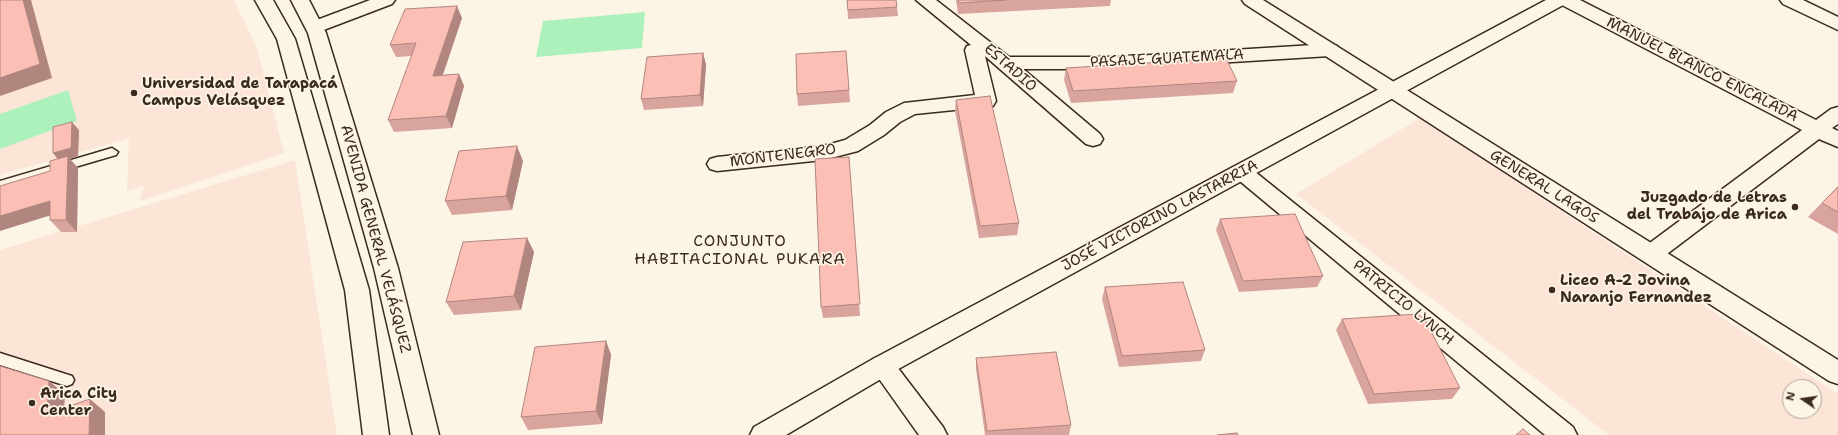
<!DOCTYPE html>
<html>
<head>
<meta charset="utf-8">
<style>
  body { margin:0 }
  #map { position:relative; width:1838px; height:435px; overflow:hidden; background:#fcf5e5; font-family:"Shantell Sans",sans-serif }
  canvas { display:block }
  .north { position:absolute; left:1782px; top:379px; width:40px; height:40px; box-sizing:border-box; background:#fcf5e5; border:1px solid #afa495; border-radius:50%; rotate:283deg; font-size:11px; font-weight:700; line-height:16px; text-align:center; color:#3b2a1e }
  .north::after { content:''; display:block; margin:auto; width:14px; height:18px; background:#3b2a1e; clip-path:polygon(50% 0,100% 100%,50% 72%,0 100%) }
</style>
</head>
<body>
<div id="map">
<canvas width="1838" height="435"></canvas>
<div class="north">N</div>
</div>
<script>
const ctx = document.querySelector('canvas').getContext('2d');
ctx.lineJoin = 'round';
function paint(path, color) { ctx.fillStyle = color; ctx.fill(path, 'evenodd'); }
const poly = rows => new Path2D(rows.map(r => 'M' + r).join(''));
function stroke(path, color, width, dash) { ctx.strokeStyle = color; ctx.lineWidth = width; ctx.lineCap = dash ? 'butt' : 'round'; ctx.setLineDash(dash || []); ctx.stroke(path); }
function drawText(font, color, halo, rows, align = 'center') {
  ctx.font = font + ' "Shantell Sans",sans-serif'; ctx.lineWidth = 3.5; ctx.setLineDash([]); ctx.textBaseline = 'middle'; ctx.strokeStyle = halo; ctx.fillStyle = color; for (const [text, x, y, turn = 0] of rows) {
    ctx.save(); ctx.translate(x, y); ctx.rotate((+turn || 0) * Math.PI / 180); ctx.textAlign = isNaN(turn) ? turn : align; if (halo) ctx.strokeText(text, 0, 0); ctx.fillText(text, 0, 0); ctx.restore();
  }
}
paint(poly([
  [0,0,234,0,257,48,284,153,140,201,144,186,127,191,129,138,0,175],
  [1420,118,1838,394,1838,435,1609,435,1296,194],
  [1790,387,1814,387,1814,411,1790,411],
  [295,160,337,435,0,435,0,250]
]), '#fce5d7');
paint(poly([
  [645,12,642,48,536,57,543,21],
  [68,90,77,121,0,149,0,114]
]), '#acf1bc');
const service = poly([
  [112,148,118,152,116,155,0,189,0,181,112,148],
  [0,353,72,376,74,380,72,384,67,386,0,365,0,353]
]);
const minor = poly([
  [370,0,395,0,392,4,321,31,315,33,309,31,306,27,309,23,370,0],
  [916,0,936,0,1009,57,1118,57,1330,44,1337,46,1339,50,1337,54,1330,56,1118,69,1023,69,1100,134,1103,139,1100,144,1093,146,1086,144,985,56,996,101,993,106,915,114,900,122,884,135,858,151,823,160,717,171,710,169,707,164,710,159,717,157,823,146,845,140,870,125,886,112,904,103,975,95,965,50,967,46,971,45,916,0],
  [1557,0,1580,0,1816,120,1831,109,1838,107,1838,124,1832,128,1838,131,1838,147,1819,139,1659,260,1651,263,1643,260,1640,254,1643,248,1802,130,1560,4,1557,0],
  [1780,0,1803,0,1838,17,1838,30,1783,4,1780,0],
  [1242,164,1249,167,1573,427,1577,435,1545,435,1235,177,1231,172,1235,167,1242,164],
  [882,355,891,359,943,427,947,435,919,435,870,366,873,359,882,355]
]);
const tertiary = poly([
  [1242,0,1263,0,1838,360,1838,384,1829,381,1245,4,1242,0]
]);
const secondary = poly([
  [255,0,273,0,295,39,369,290,389,435,363,435,345,290,277,39,255,0],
  [291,0,309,0,326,33,398,268,439,435,413,435,374,268,308,33,291,0],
  [1546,0,1568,0,1565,4,891,373,786,435,750,435,754,427,873,359,1546,0]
]);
stroke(service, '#3b2a1e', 3);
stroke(minor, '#3b2a1e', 3);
stroke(tertiary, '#3b2a1e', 3);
stroke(secondary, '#3b2a1e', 3);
paint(service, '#fcf5e5');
paint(minor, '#fcf5e5');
paint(tertiary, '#fcf5e5');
paint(secondary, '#fcf5e5');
paint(poly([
  [847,0,897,7,898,16,848,19],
  [956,0,1111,0,1110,6,958,14],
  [462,18,443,75,459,74,464,86,452,128,394,132,388,120,412,56,396,57,390,45],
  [846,51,850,102,798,106,797,94],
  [703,53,706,65,703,106,644,110,641,99],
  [1066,68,1237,81,1233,93,1071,103,1064,80],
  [956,100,1019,223,1017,235,979,238,955,111],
  [79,130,78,156,70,159,78,168,77,232,61,232,50,220,50,171,58,159],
  [849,157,860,316,823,318,821,307],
  [523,161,512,210,452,215,445,201],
  [1838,186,1838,234,1808,217],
  [1220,219,1323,276,1317,287,1239,292,1216,230],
  [527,238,534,252,521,310,454,315,446,302],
  [1105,287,1205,350,1201,361,1119,367,1102,299],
  [1342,319,1460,388,1452,399,1368,404,1336,330],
  [606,341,611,355,602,424,528,430,521,417],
  [976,358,1071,425,1069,435,985,435,976,369]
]), '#d8a49d');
paint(poly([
  [23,0,31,0,52,78,0,96,0,78],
  [457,6,462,18,438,88,433,76],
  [703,53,706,65,703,106,700,95],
  [459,74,464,86,452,128,446,116],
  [72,122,79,130,78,156,70,159,78,168,77,232,66,220,60,162,53,153],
  [517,146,523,161,512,210,506,196],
  [50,201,61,212,0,231,0,216],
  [527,238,534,252,521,310,514,296],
  [606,341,611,355,602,424,596,411],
  [49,381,65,394,63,427,47,414],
  [90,399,105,412,105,435,89,435]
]), '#b0867f');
const building = poly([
  [0,0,23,0,40,64,0,78,0,0],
  [847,0,896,0,897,7,848,10,847,0],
  [958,0,1006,0,959,3,958,0],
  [457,6,433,76,459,74,446,116,388,120,416,43,390,45,405,9,457,6],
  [846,51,849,90,797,94,796,54,846,51],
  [703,53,700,95,641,99,647,57,703,53],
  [1226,58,1237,81,1073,91,1066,68,1226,58],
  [990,96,1019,223,980,226,956,100,990,96],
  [72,122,71,148,53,153,53,127,72,122],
  [517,146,506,196,445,201,459,151,517,146],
  [68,156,66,220,50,220,50,201,0,216,0,186,50,171,50,161,68,156],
  [849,157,860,304,821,307,815,159,849,157],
  [1838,187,1838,212,1822,203,1838,187],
  [1295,214,1323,276,1243,281,1220,219,1295,214],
  [527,238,514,296,446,302,463,242,527,238],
  [1183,282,1205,350,1122,356,1105,287,1183,282],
  [1418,314,1426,321,1460,388,1374,394,1342,319,1418,314],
  [606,341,596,411,521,417,535,347,606,341],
  [1056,352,1071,425,987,431,976,358,1056,352],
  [0,366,49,381,47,414,90,399,89,435,0,435,0,366],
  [1523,429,1530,435,1516,435,1523,429],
  [1237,433,1238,435,1217,435,1237,433]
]);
paint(building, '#fbbfb6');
stroke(building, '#b0867f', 1);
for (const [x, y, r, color] of [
  [134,93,4,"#3b2a1e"],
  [1795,207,4,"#3b2a1e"],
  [1552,290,4,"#3b2a1e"],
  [32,403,4,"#3b2a1e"]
]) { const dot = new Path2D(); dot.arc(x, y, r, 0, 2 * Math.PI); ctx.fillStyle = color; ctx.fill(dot); stroke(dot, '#fcf5e5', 1.5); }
drawText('15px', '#3b2a1e', '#fcf5e5', [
  ["PASAJE GUATEMALA",1167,59,-3],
  ["ESTADIO",1010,68,41],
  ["MANUEL BLANCO ENCALADA",1702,70,27],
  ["MONTENEGRO",783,156,-7],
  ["GENERAL LAGOS",1544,187,32],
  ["JOSÉ VICTORINO LASTARRIA",1160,216,-28],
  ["AVENIDA GENERAL VELÁSQUEZ",375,239,75],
  ["PATRICIO LYNCH",1403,303,39]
]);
drawText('bold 15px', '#3b2a1e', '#fcf5e5', [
  ["Universidad de Tarapacá",142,84],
  ["Campus Velásquez",142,101],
  ["Juzgado de Letras",1787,198,"right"],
  ["del Trabajo de Arica",1787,215,"right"],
  ["Liceo A-2 Jovina",1560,281],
  ["Naranjo Fernandez",1560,298],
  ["Arica City",40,394],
  ["Center",40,411]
], 'left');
ctx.letterSpacing = '1px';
drawText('16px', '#3b2a1e', '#fcf5e5', [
  ["CONJUNTO",740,242],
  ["HABITACIONAL PUKARA",740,260]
]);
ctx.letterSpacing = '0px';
</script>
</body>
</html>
